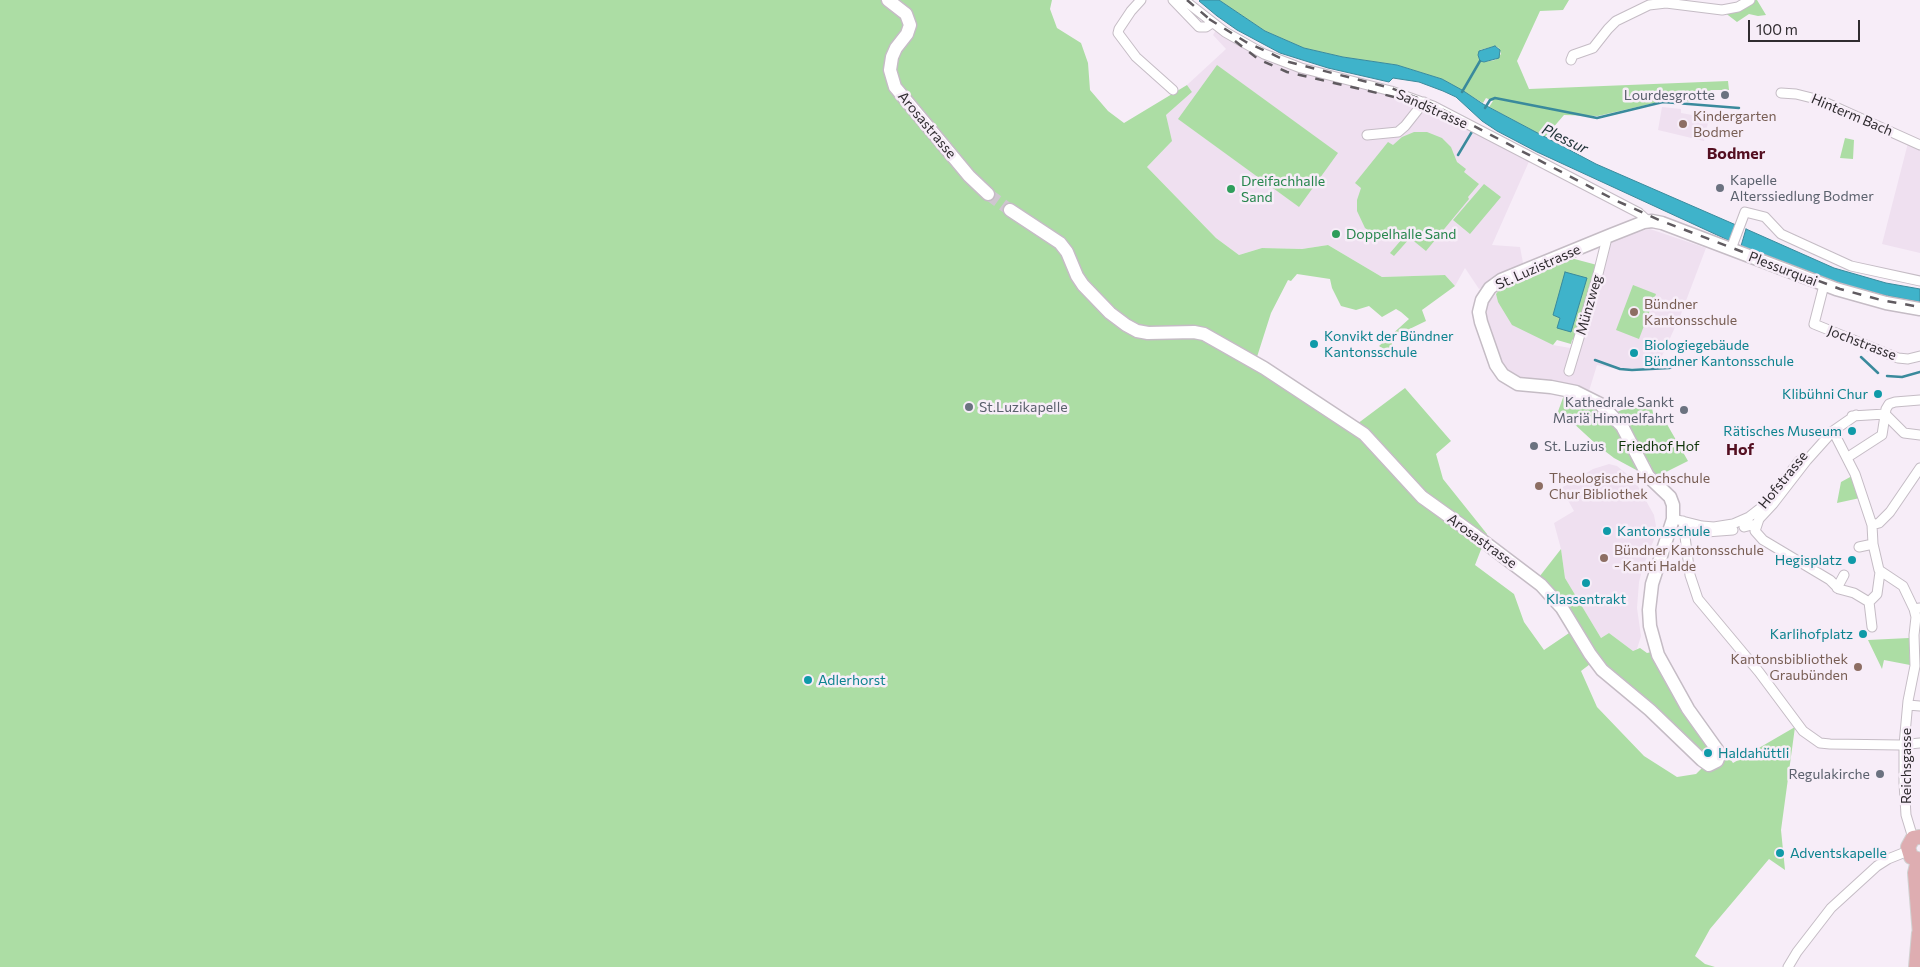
<!DOCTYPE html>
<html>
<head>
<meta charset="utf-8">
<style>
  body { margin:0 }
  #map { position:relative; width:1920px; height:967px; overflow:hidden; background:#f7edf8; font-family:Commissioner,sans-serif }
  canvas { display:block }
  .scale { position:absolute; left:1748px; top:20px; width:112px; height:22px; box-sizing:border-box; border:2px solid #302c30; border-top:0; padding-left:6px; font-size:15px; line-height:18px; white-space:nowrap; color:#302c30; -webkit-text-stroke:4px #f7edf8; paint-order:stroke }
</style>
</head>
<body>
<div id="map">
<canvas width="1920" height="967"></canvas>
<div class="scale">100 m</div>
</div>
<script>
const ctx = document.querySelector('canvas').getContext('2d');
ctx.lineJoin = 'round';
function paint(path, color) { ctx.fillStyle = color; ctx.fill(path, 'evenodd'); }
const poly = rows => new Path2D(rows.map(r => 'M' + r).join(''));
function stroke(path, color, width, dash) { ctx.strokeStyle = color; ctx.lineWidth = width; ctx.lineCap = dash ? 'butt' : 'round'; ctx.setLineDash(dash || []); ctx.stroke(path); }
function drawText(font, color, halo, rows, align = 'center') {
  ctx.font = font + ' Commissioner,sans-serif'; ctx.lineWidth = 5; ctx.setLineDash([]); ctx.textBaseline = 'middle'; ctx.strokeStyle = halo; ctx.fillStyle = color; for (const [text, x, y, turn = 0] of rows) {
    ctx.save(); ctx.translate(x, y); ctx.rotate((+turn || 0) * Math.PI / 180); ctx.textAlign = isNaN(turn) ? turn : align; if (halo) ctx.strokeText(text, 0, 0); ctx.fillText(text, 0, 0); ctx.restore();
  }
}
paint(poly([
  [1216,30,1242,45,1409,99,1416,105,1531,157,1492,245,1520,247,1524,268,1489,283,1479,289,1465,268,1455,286,1445,275,1382,277,1328,245,1302,249,1262,248,1239,255,1216,238,1147,167,1171,142,1166,115,1192,92,1187,85,1226,49,1213,35],
  [1662,107,1681,109,1681,113,1709,118,1704,141,1658,130],
  [1908,143,1920,149,1920,253,1882,244],
  [1650,229,1706,248,1681,314,1661,358,1659,368,1630,368,1628,371,1597,365,1589,391,1559,383,1530,382,1508,373,1499,362,1487,325,1486,308,1488,303,1496,294,1498,302,1553,345,1576,349,1608,239],
  [1609,464,1617,466,1635,481,1654,515,1656,526,1655,537,1643,567,1639,582,1637,608,1641,636,1637,649,1633,651,1609,633,1601,638,1565,578,1561,549,1554,523,1574,511,1561,488,1593,469]
]), '#efe0f0');
paint(poly([
  [0,0,1052,0,1050,9,1057,28,1081,43,1088,63,1090,90,1108,111,1124,123,1187,85,1192,92,1166,115,1172,141,1147,167,1216,238,1239,255,1262,248,1302,249,1328,245,1382,277,1445,275,1455,286,1422,310,1426,321,1391,338,1394,356,1379,346,1409,319,1401,312,1396,309,1382,317,1369,306,1356,310,1341,306,1332,288,1330,279,1297,274,1291,281,1288,280,1271,313,1256,360,1357,424,1405,388,1451,441,1436,454,1443,479,1487,534,1475,565,1514,594,1524,622,1544,650,1575,629,1536,581,1561,549,1565,578,1601,638,1609,633,1633,651,1640,648,1647,653,1656,651,1719,753,1725,752,1733,763,1795,727,1781,830,1785,870,1769,859,1710,929,1695,956,1705,964,1715,967,0,967],
  [1594,661,1706,764,1696,774,1677,777,1644,756,1597,707,1581,671],
  [1219,0,1569,0,1563,10,1540,11,1517,61,1529,89,1728,81,1729,90,1711,90,1702,101,1659,102,1598,116,1564,115,1545,137,1489,107,1493,101,1486,98,1483,103,1442,79,1397,65,1343,57,1304,48,1265,31],
  [1495,46,1499,48,1501,54,1495,60,1484,62,1480,61,1478,55,1480,50],
  [1754,0,1757,0,1766,15,1758,16,1749,14,1737,22,1724,12],
  [1217,65,1338,153,1299,207,1178,119],
  [1414,132,1427,132,1442,138,1451,147,1457,162,1466,169,1464,172,1479,184,1468,197,1469,199,1426,251,1410,238,1394,256,1390,253,1402,239,1392,240,1380,238,1365,228,1357,211,1357,200,1361,188,1355,183,1388,142,1393,145,1402,137],
  [1845,138,1854,140,1853,159,1840,158],
  [1484,184,1501,197,1470,234,1453,220],
  [1567,257,1597,265,1576,338,1572,340,1571,344,1557,340,1553,345,1512,325,1498,302,1496,294,1503,285],
  [1633,285,1656,294,1639,339,1616,330],
  [1564,395,1590,403,1618,431,1635,461,1633,463,1636,468,1638,467,1640,472,1614,458,1597,445,1571,421,1556,417],
  [1650,398,1654,418,1662,417,1664,419,1688,461,1656,477,1649,462,1646,463,1625,423,1617,412],
  [1852,476,1860,498,1837,503,1841,482],
  [1909,638,1910,665,1884,660,1882,669,1868,640]
]), '#acdda4');
const water = poly([
  [1200,0,1219,0,1265,31,1304,48,1343,57,1397,65,1442,79,1462,90,1483,104,1596,164,1736,225,1730,241,1537,152,1497,131,1482,121,1456,97,1443,91,1419,82,1393,78,1389,82,1328,68,1280,53,1237,30,1217,16,1199,1,1200,0],
  [1495,46,1500,50,1499,58,1484,62,1480,61,1478,55,1479,51,1495,46],
  [1746,229,1834,268,1886,283,1920,289,1920,302,1883,295,1845,285,1741,246,1746,229],
  [1565,272,1587,278,1571,332,1557,328,1560,318,1553,315,1565,272]
]);
paint(water, '#3fb3ca');
stroke(water, '#3a8a9c', 1);
stroke(poly([
  [1462,92,1480,61],
  [1485,108,1490,100,1495,98,1597,118,1663,102,1739,108],
  [1458,155,1473,130],
  [1861,357,1878,373],
  [1595,360,1620,369,1632,370,1669,368,1688,360,1700,359],
  [1887,376,1902,377,1920,372]
]), '#3a8a9c', 2.5);
stroke(poly([
  [988,194,1010,210]
]), '#cfc6d0', 12, [12, 6]);
const street = poly([
  [1141,0,1131,11,1119,29,1118,33,1136,57,1173,90],
  [1173,0,1199,27,1206,27,1212,23],
  [1184,0,1225,32,1264,54,1301,68,1391,91,1433,106,1639,213,1648,221],
  [1571,60,1573,55,1593,48,1608,29,1616,21,1649,5,1666,3,1722,10,1738,7,1750,0],
  [1781,93,1796,94,1820,100,1920,145],
  [1367,135,1398,132,1405,126,1424,102],
  [1731,249,1745,212,1765,217,1781,234,1851,266,1920,281],
  [1824,285,1814,324,1898,358,1908,359,1920,356],
  [1569,371,1597,278,1606,242,1604,238],
  [1885,414,1904,433,1920,435],
  [1856,415,1833,431,1807,460,1773,504,1759,519,1755,531,1763,540,1830,580,1839,589,1854,593,1869,602,1872,627],
  [1852,416,1885,414],
  [1833,431,1855,474,1872,525,1873,544,1879,570,1903,586,1914,609],
  [1848,457,1882,435,1886,409,1889,404,1895,402,1920,400],
  [1678,520,1702,526,1714,527,1733,524,1749,517,1767,503,1799,461],
  [1683,521,1690,575,1698,599,1759,672,1803,731,1820,743,1830,744,1900,745,1920,743],
  [1872,525,1879,523,1890,512,1920,468],
  [1744,527,1756,524],
  [1706,532,1733,530],
  [1859,547,1873,544],
  [1837,588,1844,575],
  [1869,602,1877,594,1880,572],
  [1908,705,1920,706],
  [1913,838,1906,815,1904,783,1904,745,1908,701,1915,666,1914,635,1916,617,1914,609,1920,608],
  [1788,967,1797,952,1831,908,1877,866,1888,859,1908,851]
]);
const secondary = poly([
  [888,0,906,14,910,25,907,34,896,48,892,57,890,70,895,87,969,176,988,194],
  [1010,210,1060,243,1067,252,1077,276,1083,285,1110,313,1126,325,1137,331,1148,333,1194,332,1204,334,1264,368,1364,434,1422,497,1475,535,1541,585,1562,608,1590,654,1602,670,1650,710,1702,760,1709,765,1717,761,1719,756,1718,751,1688,709,1658,655,1650,626,1649,610,1652,584,1673,519,1673,505,1670,497,1648,476,1622,426,1600,404,1576,392,1551,387,1518,384,1503,375,1496,365,1481,322,1479,312,1482,300,1490,288,1501,280,1611,235,1644,222,1652,221,1662,223,1836,289,1886,303,1920,309]
]);
const primary = poly([
  [1920,837,1913,838,1908,847,1911,857,1920,860],
  [1918,860,1915,873,1920,935],
  [1916,967,1919,933]
]);
stroke(street, '#c5bcc5', 11);
stroke(secondary, '#c5bcc5', 15);
stroke(primary, '#d1d1d1', 16);
stroke(street, '#fff', 9);
stroke(secondary, '#fff', 12);
stroke(primary, '#deadb1', 14);
stroke(poly([
  [1187,0,1214,23],
  [1209,19,1246,42,1289,62,1391,88,1428,102,1615,200,1659,220,1840,289,1881,300,1920,307],
  [1235,41,1258,59,1287,72,1403,99]
]), '#605b60', 2.5, [9, 9]);
for (const [x, y, r, color] of [
  [1725,95,5,"#6b7280"],
  [1683,124,5,"#8d6e63"],
  [1720,188,5,"#6b7280"],
  [1231,189,5,"#2e9e5b"],
  [1336,234,5,"#2e9e5b"],
  [1634,312,5,"#8d6e63"],
  [1314,344,5,"#0f9aa8"],
  [1634,353,5,"#0f9aa8"],
  [1878,394,5,"#0f9aa8"],
  [969,407,5,"#6b7280"],
  [1684,410,5,"#6b7280"],
  [1852,431,5,"#0f9aa8"],
  [1534,446,5,"#6b7280"],
  [1539,486,5,"#8d6e63"],
  [1607,531,5,"#0f9aa8"],
  [1604,558,5,"#8d6e63"],
  [1852,560,5,"#0f9aa8"],
  [1586,583,5,"#0f9aa8"],
  [1863,634,5,"#0f9aa8"],
  [1858,667,5,"#8d6e63"],
  [808,680,5,"#0f9aa8"],
  [1708,753,5,"#0f9aa8"],
  [1880,774,5,"#6b7280"],
  [1780,853,5,"#0f9aa8"]
]) { const dot = new Path2D(); dot.arc(x, y, r, 0, 2 * Math.PI); ctx.fillStyle = color; ctx.fill(dot); stroke(dot, '#f7edf8', 2); }
drawText('14px', '#5b616d', '#f7edf8', [
  ["Lourdesgrotte",1715,95],
  ["Kapelle",1730,180,"left"],
  ["Alterssiedlung Bodmer",1730,196,"left"],
  ["Kathedrale Sankt",1674,402],
  ["Mariä Himmelfahrt",1674,418],
  ["St.Luzikapelle",979,407,"left"],
  ["St. Luzius",1544,446,"left"],
  ["Regulakirche",1870,774]
], 'right');
drawText('14px', '#302c30', '#f7edf8', [
  ["Sandstrasse",1432,109,24],
  ["Hinterm Bach",1852,115,23],
  ["Arosastrasse",927,125,50],
  ["St. Luzistrasse",1538,267,-24],
  ["Plessurquai",1783,269,21],
  ["Münzweg",1589,305,-74],
  ["Jochstrasse",1862,343,21],
  ["Hofstrasse",1783,480,-51],
  ["Arosastrasse",1482,541,36],
  ["Reichsgasse",1906,766,-90]
]);
drawText('14px', '#785e54', '#f7edf8', [
  ["Kindergarten",1693,116],
  ["Bodmer",1693,132],
  ["Bündner",1644,304],
  ["Kantonsschule",1644,320],
  ["Theologische Hochschule",1549,478],
  ["Chur Bibliothek",1549,494],
  ["Bündner Kantonsschule",1614,550],
  ["- Kanti Halde",1614,566],
  ["Kantonsbibliothek",1848,659,"right"],
  ["Graubünden",1848,675,"right"]
], 'left');
drawText('14px', '#27864d', '#f7edf8', [
  ["Dreifachhalle",1241,181],
  ["Sand",1241,197],
  ["Doppelhalle Sand",1346,234]
], 'left');
drawText('14px', '#0d838f', '#f7edf8', [
  ["Konvikt der Bündner",1324,336],
  ["Kantonsschule",1324,352],
  ["Biologiegebäude",1644,345],
  ["Bündner Kantonsschule",1644,361],
  ["Klibühni Chur",1868,394,"right"],
  ["Rätisches Museum",1842,431,"right"],
  ["Kantonsschule",1617,531],
  ["Hegisplatz",1842,560,"right"],
  ["Klassentrakt",1586,599,"center"],
  ["Karlihofplatz",1853,634,"right"],
  ["Adlerhorst",818,680],
  ["Haldahüttli",1718,753],
  ["Adventskapelle",1790,853]
], 'left');
drawText('14px', '#0e3408', '#f7edf8', [
  ["Friedhof Hof",1659,446]
]);
drawText('italic 15px', '#1c3034', '#f7edf8', [
  ["Plessur",1565,139,26]
]);
drawText('bold 16px', '#540f21', '#f7edf8', [
  ["Bodmer",1736,154],
  ["Hof",1740,450]
]);
</script>
</body>
</html>
